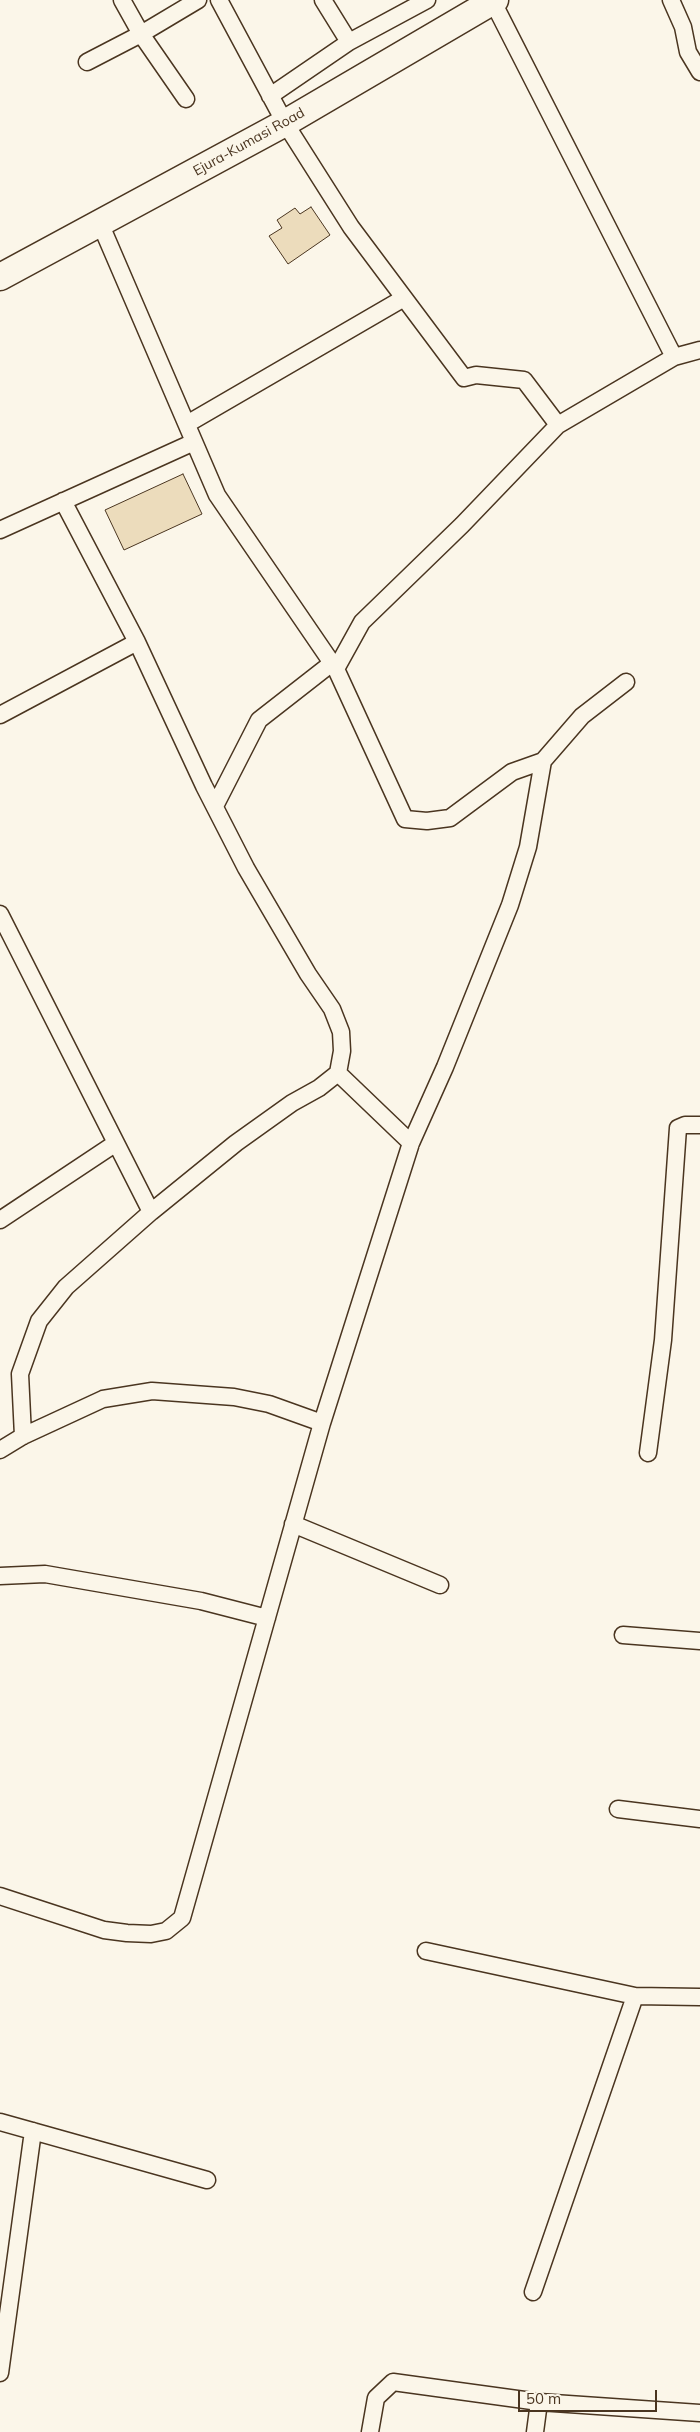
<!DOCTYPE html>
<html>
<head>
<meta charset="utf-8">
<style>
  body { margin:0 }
  #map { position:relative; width:700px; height:2432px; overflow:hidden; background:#fbf6e9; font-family:Mulish,sans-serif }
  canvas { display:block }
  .scale { position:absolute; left:518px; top:2390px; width:139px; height:22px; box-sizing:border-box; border:2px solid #4a3520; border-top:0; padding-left:6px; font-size:15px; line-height:18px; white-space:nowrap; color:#4a3520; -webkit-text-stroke:4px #fbf6e9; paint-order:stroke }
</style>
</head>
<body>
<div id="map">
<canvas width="700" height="2432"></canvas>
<div class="scale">50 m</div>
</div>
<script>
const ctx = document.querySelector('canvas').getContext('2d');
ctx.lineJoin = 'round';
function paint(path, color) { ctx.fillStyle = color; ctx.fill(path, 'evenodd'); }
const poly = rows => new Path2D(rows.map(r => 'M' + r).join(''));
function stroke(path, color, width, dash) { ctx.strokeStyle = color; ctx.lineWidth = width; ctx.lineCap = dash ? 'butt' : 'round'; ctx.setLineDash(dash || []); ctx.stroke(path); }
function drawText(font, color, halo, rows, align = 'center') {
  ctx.font = font + ' Mulish,sans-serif'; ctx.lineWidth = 4; ctx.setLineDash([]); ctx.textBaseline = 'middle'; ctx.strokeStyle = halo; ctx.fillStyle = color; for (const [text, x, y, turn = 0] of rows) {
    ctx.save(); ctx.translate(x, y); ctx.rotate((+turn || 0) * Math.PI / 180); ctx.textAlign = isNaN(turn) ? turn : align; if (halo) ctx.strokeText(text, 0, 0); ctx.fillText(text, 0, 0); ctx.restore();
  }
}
const building = poly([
  [311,207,330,235,288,264,269,236,282,228,277,220,295,208,300,214,311,207],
  [183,474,202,514,124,550,105,510,183,474]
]);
paint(building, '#ecdcbc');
stroke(building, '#4a3520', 1);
const street = poly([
  [219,0,285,123,351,227,464,378,476,375,524,380,558,425],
  [492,0,674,357],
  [671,0,683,27,688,52,700,72],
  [349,42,427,0],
  [87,62,141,34,122,0],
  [270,96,349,42,323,0],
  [186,99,141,34,198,0],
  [100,223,217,495,336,669,405,819,427,821,450,818,512,772,543,761,582,716,626,682],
  [187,424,404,298],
  [63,501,137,642,204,786,246,868,308,974,332,1009,341,1032,342,1051,338,1073],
  [0,530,194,442],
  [336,669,362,622,462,525,558,425,674,357,700,350],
  [0,715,137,642],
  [215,806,259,720,332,663],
  [0,914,151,1212],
  [0,1220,116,1143],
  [23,1436,20,1374,39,1321,66,1287,151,1212,236,1143,292,1103,319,1088,338,1073,411,1143],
  [0,1450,23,1436,103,1399,152,1391,234,1397,269,1404,322,1423],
  [648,1453,663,1340,678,1128,685,1125,700,1125],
  [293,1524,440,1585],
  [0,1576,45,1574,201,1601,267,1618],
  [623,1635,700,1641],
  [618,1809,700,1819],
  [0,1896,104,1930,127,1933,151,1934,166,1931,182,1918,322,1423,411,1143,445,1067,510,905,528,847,543,761],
  [426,1951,635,1996,700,1997],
  [0,2122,207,2180],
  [533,2292,635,1996],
  [0,2373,33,2131],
  [370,2432,376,2398,393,2382,539,2402,700,2413],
  [535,2432,539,2402]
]);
const primary = poly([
  [0,277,285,123,495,0]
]);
stroke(street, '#4a3520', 19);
stroke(primary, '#4a3520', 29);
stroke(street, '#fbf6e9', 16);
stroke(primary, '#fbf6e9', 26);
drawText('14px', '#4a3520', '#fbf6e9', [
  ["Ejura-Kumasi Road",249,142,-29]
]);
</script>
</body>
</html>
